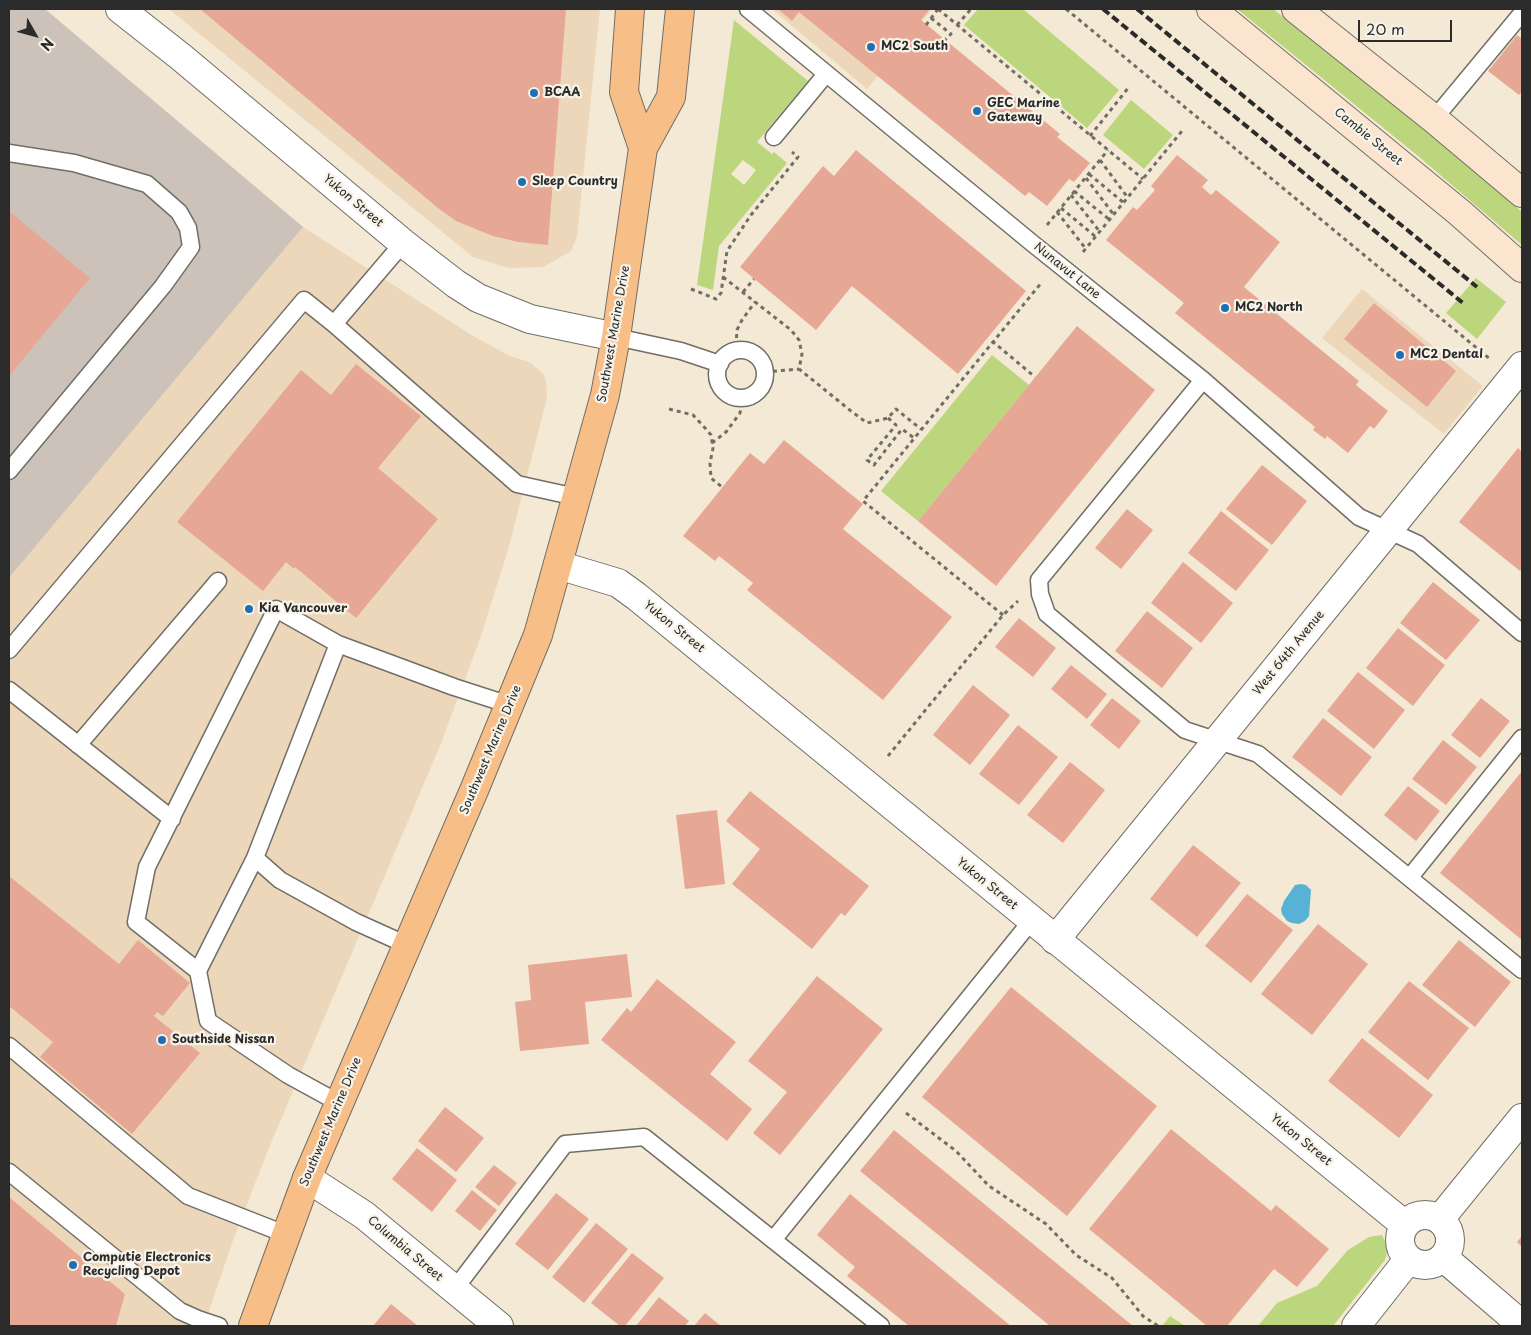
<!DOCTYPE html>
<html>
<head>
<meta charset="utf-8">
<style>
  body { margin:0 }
  #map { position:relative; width:1531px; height:1335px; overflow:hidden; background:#f4e9d4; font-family:"Playpen Sans",sans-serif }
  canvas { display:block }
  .frame { position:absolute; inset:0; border:10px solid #2b2b2b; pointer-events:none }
  .north { position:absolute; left:10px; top:10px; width:50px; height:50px; -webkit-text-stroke:4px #f7f3e8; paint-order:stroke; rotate:128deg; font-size:14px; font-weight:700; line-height:20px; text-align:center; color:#2b2b2b }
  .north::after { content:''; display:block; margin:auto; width:18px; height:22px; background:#2b2b2b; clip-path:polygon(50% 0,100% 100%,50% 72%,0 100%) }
  .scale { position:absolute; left:1358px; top:20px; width:94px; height:22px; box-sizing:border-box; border:2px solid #2b2b2b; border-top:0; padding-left:6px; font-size:15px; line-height:18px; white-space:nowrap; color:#2b2b2b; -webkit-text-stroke:4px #f7f3e8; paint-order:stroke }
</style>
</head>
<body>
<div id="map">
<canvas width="1531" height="1335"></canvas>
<div class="frame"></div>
<div class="north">N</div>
<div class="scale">20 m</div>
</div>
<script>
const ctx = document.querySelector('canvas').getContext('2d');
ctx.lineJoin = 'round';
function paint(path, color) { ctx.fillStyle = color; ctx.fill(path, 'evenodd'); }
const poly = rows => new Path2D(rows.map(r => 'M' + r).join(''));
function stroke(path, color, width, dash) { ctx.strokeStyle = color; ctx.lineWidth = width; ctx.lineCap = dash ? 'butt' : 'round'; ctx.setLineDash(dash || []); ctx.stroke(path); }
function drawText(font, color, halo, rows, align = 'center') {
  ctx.font = font + ' "Playpen Sans",sans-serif'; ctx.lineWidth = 4.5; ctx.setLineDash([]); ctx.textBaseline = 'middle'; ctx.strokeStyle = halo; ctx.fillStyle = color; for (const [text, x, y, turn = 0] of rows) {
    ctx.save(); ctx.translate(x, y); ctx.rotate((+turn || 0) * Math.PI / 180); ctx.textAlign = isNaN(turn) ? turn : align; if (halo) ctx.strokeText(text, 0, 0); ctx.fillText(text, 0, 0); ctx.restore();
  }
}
paint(poly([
  [169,9,600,9,577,237,571,251,543,267,508,268,473,257],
  [772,9,932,9,867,89],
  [303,227,473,336,508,355,531,363,544,375,546,381,547,398,508,550,480,639,440,746,268,1150,232,1243,204,1326,9,1326,9,578],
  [1362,289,1483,386,1444,434,1322,338]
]), '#edd7bb');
paint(poly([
  [9,9,45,9,303,227,9,578]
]), '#ccc2b9');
paint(poly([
  [978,9,1023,9,1119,90,1087,128,964,25],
  [1237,9,1273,9,1373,85,1522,212,1522,245,1418,156],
  [734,20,808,81,757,142,772,154,774,152,787,163,719,246,713,290,697,285],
  [743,160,756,170,744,185,731,174],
  [1131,100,1173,135,1144,169,1103,135],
  [1476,278,1506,302,1477,339,1446,313],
  [992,355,1029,385,918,521,881,491],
  [1382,1235,1388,1248,1385,1260,1333,1326,1258,1326,1277,1303,1317,1286,1348,1250,1369,1237],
  [1170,1316,1185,1326,1162,1326]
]), '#bbd67c');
paint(poly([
  [1301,884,1306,885,1311,890,1309,916,1305,921,1299,924,1292,923,1287,921,1282,914,1281,909,1284,901,1295,885]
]), '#58b2d6');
paint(poly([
  [200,9,566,9,548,245,518,242,493,236,456,221,438,208],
  [778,9,930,9,921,20,1060,134,1057,137,1090,163,1074,182,1069,179,1047,206,1029,192,1025,196,799,12,792,21],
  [1517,35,1522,39,1522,91,1519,95,1488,71],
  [856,150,1026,291,958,374,852,286,816,330,740,267,823,166,834,176],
  [1177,155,1208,180,1202,187,1211,195,1216,190,1280,242,1244,287,1359,381,1356,385,1388,411,1374,429,1370,426,1348,453,1327,436,1325,439,1313,430,1315,427,1175,313,1184,303,1106,240,1133,207,1137,210,1155,190,1151,186],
  [9,211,90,278,9,376],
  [1374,303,1456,371,1427,407,1344,339],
  [1077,326,1155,390,996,586,918,521],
  [356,364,421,416,378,468,438,519,356,618,295,567,294,569,286,562,263,591,177,522,301,370,331,395],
  [784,440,863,504,843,529,952,617,883,700,747,590,753,583,719,556,715,561,683,536,750,453,764,464],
  [1518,448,1522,452,1522,568,1520,571,1459,522],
  [1262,465,1307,501,1272,545,1226,509],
  [1127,509,1153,530,1121,569,1095,548],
  [1221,511,1269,550,1236,591,1188,553],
  [1183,562,1233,603,1201,643,1151,603],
  [1433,582,1480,620,1446,660,1400,623],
  [1147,611,1193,648,1162,688,1115,651],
  [1019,618,1056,648,1033,677,995,647],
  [1398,628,1445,665,1413,706,1366,668],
  [1071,665,1107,694,1087,719,1051,689],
  [1358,672,1405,710,1374,749,1327,711],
  [973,685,1010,715,970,765,933,735],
  [1112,698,1141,721,1119,749,1090,725],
  [1481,698,1510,721,1480,758,1451,735],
  [1323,718,1372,757,1341,796,1292,757],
  [1018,725,1058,757,1019,805,979,774],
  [1443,740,1477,767,1446,805,1412,779],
  [1070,762,1105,790,1063,843,1027,815],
  [1522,771,1522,940,1440,873],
  [1408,786,1440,811,1416,841,1384,815],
  [750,791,869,886,845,916,841,913,812,949,732,884,760,849,726,821],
  [717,810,725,884,685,889,676,815],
  [1193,845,1241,883,1197,937,1150,899],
  [9,876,119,964,138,940,190,983,163,1016,157,1012,154,1016,200,1053,132,1134,40,1057,53,1042,9,1006],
  [1247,894,1293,930,1251,983,1205,946],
  [1318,924,1368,964,1312,1035,1261,994],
  [1459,940,1511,982,1475,1027,1422,985],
  [627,954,632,997,585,1002,589,1044,520,1051,515,1002,531,1000,528,965],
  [817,976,883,1029,780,1155,753,1133,787,1092,748,1061],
  [657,979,736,1042,710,1074,752,1109,727,1141,601,1040,627,1008,631,1012],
  [1409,981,1469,1028,1428,1080,1368,1032],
  [1011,987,1157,1106,1067,1216,922,1097],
  [1362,1038,1433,1095,1399,1138,1328,1081],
  [445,1107,484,1138,456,1172,418,1141],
  [1171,1129,1271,1211,1276,1205,1329,1249,1297,1287,1274,1269,1227,1326,1207,1326,1089,1229],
  [894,1130,1133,1326,1050,1326,860,1171],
  [417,1148,457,1180,432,1212,392,1179],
  [494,1165,517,1183,499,1206,475,1187],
  [472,1190,497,1210,480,1231,455,1211],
  [556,1193,589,1219,548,1270,515,1244],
  [850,1194,1011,1326,909,1326,847,1276,855,1267,817,1235],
  [9,1197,125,1294,116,1326,9,1326],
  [596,1223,628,1249,584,1303,552,1277],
  [1522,1236,1522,1247,1517,1242],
  [632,1253,664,1278,625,1326,620,1326,591,1303],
  [659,1297,689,1321,685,1326,636,1326],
  [391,1304,418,1326,373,1326],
  [705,1313,721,1326,694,1326]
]), '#e6a894');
const lane = poly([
  [748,9,1032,243,1203,380,1359,517,1418,544,1522,633],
  [1434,119,1522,13],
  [774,137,826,74],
  [9,153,74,163,147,184,179,212,188,228,191,247,163,286,9,471],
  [334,324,403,243],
  [616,337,681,351,720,364],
  '717 374a24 24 0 1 1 48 0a24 24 0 1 1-48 0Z',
  [1203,380,1039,580,1040,594,1047,614,1185,730,1258,754,1522,970],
  [9,650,304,300,334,324,517,484,576,497],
  [9,690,172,819],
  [78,745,218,581],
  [255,858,198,971,136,922,147,867,276,609,338,644],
  [1410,877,1522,738],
  [407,945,356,922,280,880,255,858,338,644,454,687,510,705],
  [198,971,208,1021,288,1075,339,1103],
  [9,1046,188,1196,285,1234],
  [9,1172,180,1311,198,1319,219,1326],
  [773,1240,1032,920],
  [454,1290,565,1144,644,1137,881,1326]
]);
const street = poly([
  [120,9,181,57,403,243,456,284,478,298,530,319,616,337],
  [558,565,618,583,636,596,1405,1225],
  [1055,940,1522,366],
  [307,1178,364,1215,499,1326],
  '1400 1240a25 25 0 1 1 50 0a25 25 0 1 1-50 0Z',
  [1440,1219,1522,1118],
  [1444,1258,1522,1325],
  [1356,1326,1408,1260]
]);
const secondary = poly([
  [1211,9,1460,213,1522,268],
  [1296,9,1434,119,1522,193]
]);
const primary = poly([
  [630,9,624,92,643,148],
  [253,1326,307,1178,475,788,538,635,605,395,616,337,643,148,671,97,680,9]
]);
stroke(lane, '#716e66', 19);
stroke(street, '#716e66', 30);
stroke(secondary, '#716e66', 30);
stroke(primary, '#716e66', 30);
stroke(poly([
  [938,9,1143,179],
  [1066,9,1490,359],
  [931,18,951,34,945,40],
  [926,25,938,9],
  [957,25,971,9],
  [1090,136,1129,87],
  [1100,160,1128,198],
  [1089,174,1124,203],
  [1086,178,1114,215],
  [1074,191,1110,220],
  [1071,195,1100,232],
  [1061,208,1096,237],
  [1057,212,1086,249],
  [1047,225,1108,150],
  [1083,252,1182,131],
  [723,277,791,330,799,340,802,354,799,369,851,411,867,423,888,418,896,409,921,429],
  [691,289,716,299,721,293,727,251,751,215,798,157,792,152],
  [743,292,754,279],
  [992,341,1035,377],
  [736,346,737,330,742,320,755,302],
  [765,372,799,369],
  [669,409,693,415,706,429,711,435,713,448,710,463,711,478,722,487],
  [888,418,896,425,867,460,874,465,902,429,914,438],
  [712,443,726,432,740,413,743,398],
  [1003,615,863,501,1042,282],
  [888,756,1003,615,1018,601],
  [906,1113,956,1151,989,1186,1046,1224,1076,1255,1112,1278,1143,1316,1158,1326]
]), '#716e66', 3, [4, 4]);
stroke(lane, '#fff', 16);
stroke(street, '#fff', 28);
stroke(secondary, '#fce5cf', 28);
stroke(primary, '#f7be87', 28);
stroke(poly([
  [1103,9,1463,303],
  [1137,9,1477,287]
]), '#2b2b2b', 4, [8, 4]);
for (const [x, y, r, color] of [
  [871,47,5,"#1f6fb2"],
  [534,93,5,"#1f6fb2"],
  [977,111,5,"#1f6fb2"],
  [522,182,5,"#1f6fb2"],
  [1225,308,5,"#1f6fb2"],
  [1400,355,5,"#1f6fb2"],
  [249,609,5,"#1f6fb2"],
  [162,1040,5,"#1f6fb2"],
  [73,1265,5,"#1f6fb2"]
]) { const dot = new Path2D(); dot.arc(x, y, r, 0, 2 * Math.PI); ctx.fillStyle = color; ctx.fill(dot); stroke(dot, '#f7f3e8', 2); }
drawText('bold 12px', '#2b2b2b', '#f7f3e8', [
  ["MC2 South",881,47],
  ["BCAA",544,93],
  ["GEC Marine",987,104],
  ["Gateway",987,118],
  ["Sleep Country",532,182],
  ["MC2 North",1235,308],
  ["MC2 Dental",1410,355],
  ["Kia Vancouver",259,609],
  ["Southside Nissan",172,1040],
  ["Computie Electronics",83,1258],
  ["Recycling Depot",83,1272]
], 'left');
drawText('12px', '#2b2b2b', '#f7f3e8', [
  ["Cambie Street",1368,137,39],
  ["Yukon Street",353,201,40],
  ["Nunavut Lane",1067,271,39],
  ["Southwest Marine Drive",614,334,-80],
  ["Yukon Street",674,627,39],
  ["West 64th Avenue",1289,653,-51],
  ["Southwest Marine Drive",491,750,-67],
  ["Yukon Street",987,884,39],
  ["Southwest Marine Drive",331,1122,-67],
  ["Yukon Street",1301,1140,39],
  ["Columbia Street",405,1249,40]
]);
</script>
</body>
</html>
